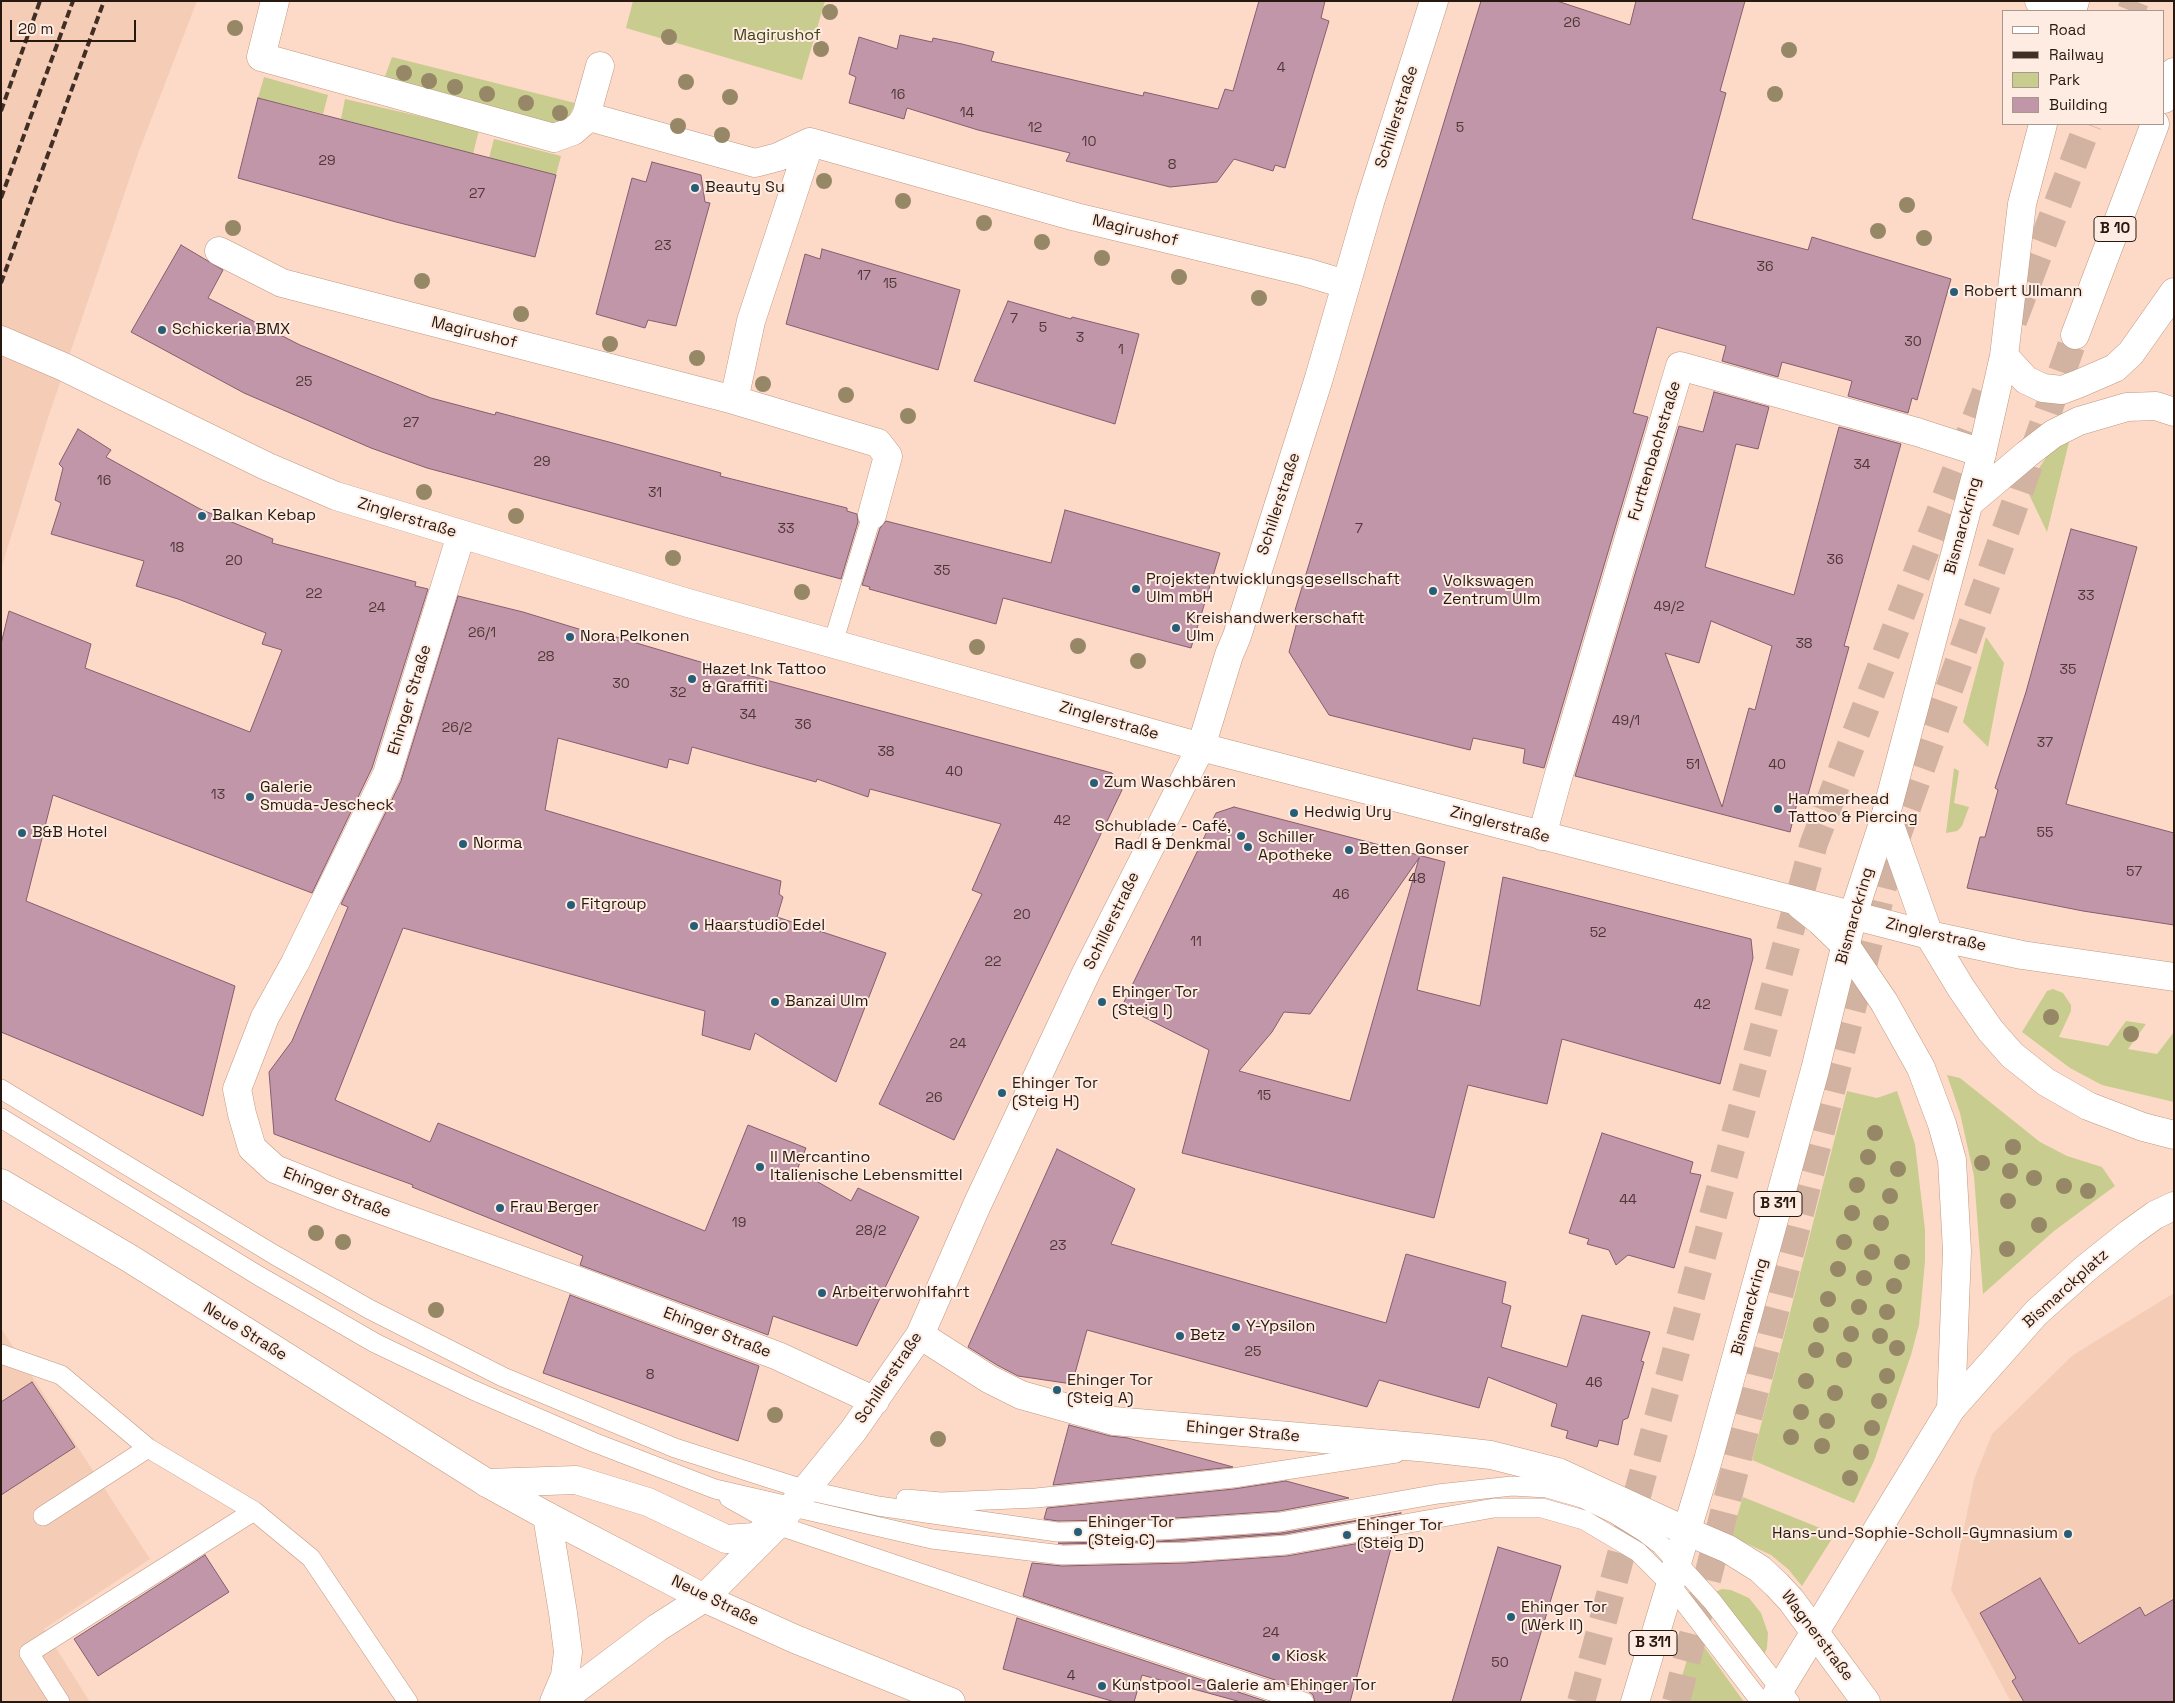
<!DOCTYPE html>
<html>
<head>
<meta charset="utf-8">
<style>
  body { margin:0 }
  #map { position:relative; width:2175px; height:1703px; overflow:hidden; background:#fddac7; font-family:"Space Grotesk",sans-serif }
  canvas { display:block }
  .frame { position:absolute; inset:0; border:2px solid #281910; pointer-events:none }
  .legend { position:absolute; left:2002px; top:10px; width:162px; height:115px; box-sizing:border-box; background:#feece2; border:1px solid #a8988e; margin:0; padding:6px 9px; list-style:none; font-size:15px; color:#281910 }
  .legend li { display:flex; align-items:center; gap:10px; height:25px }
  .legend b { width:25px; border:1px solid #a8988e }
  .scale { position:absolute; left:10px; top:20px; width:126px; height:22px; box-sizing:border-box; border:2px solid #281910; border-top:0; padding-left:6px; font-size:15px; line-height:18px; white-space:nowrap; color:#281910; -webkit-text-stroke:4px #feece2; paint-order:stroke }
</style>
</head>
<body>
<div id="map">
<canvas width="2175" height="1703"></canvas>
<div class="frame"></div>
<ul class="legend">
<li><b style="height:6px;background:#fff"></b>Road</li>
<li><b style="height:6px;background:#412f25"></b>Railway</li>
<li><b style="height:14px;background:#c8cc8e"></b>Park</li>
<li><b style="height:14px;background:#c296a9"></b>Building</li>
</ul>
<div class="scale">20 m</div>
</div>
<script>
const ctx = document.querySelector('canvas').getContext('2d');
ctx.lineJoin = 'round';
function paint(path, color) { ctx.fillStyle = color; ctx.fill(path, 'evenodd'); }
const poly = rows => new Path2D(rows.map(r => 'M' + r).join(''));
function stroke(path, color, width, dash) { ctx.strokeStyle = color; ctx.lineWidth = width; ctx.lineCap = dash ? 'butt' : 'round'; ctx.setLineDash(dash || []); ctx.stroke(path); }
function drawText(font, color, halo, rows, align = 'center') {
  ctx.font = font + ' "Space Grotesk",sans-serif'; ctx.lineWidth = 4; ctx.setLineDash([]); ctx.textBaseline = 'middle'; ctx.strokeStyle = halo; ctx.fillStyle = color; for (const [text, x, y, turn = 0] of rows) {
    ctx.save(); ctx.translate(x, y); ctx.rotate((+turn || 0) * Math.PI / 180); ctx.textAlign = isNaN(turn) ? turn : align; if (halo) ctx.strokeText(text, 0, 0); ctx.fillText(text, 0, 0); ctx.restore();
  }
}
paint(poly([
  [1,1,197,1,139,151,47,421,1,569],
  [2174,1293,2174,1702,2011,1702,1951,1590,1974,1479,1992,1434,2073,1355],
  [1,1328,150,1559,44,1629,90,1702,1,1702]
]), '#f5cdb7');
paint(poly([
  [633,1,825,1,802,80,626,28],
  [392,57,575,103,564,128,384,79],
  [264,77,328,95,323,114,258,98],
  [345,99,479,130,473,154,341,119],
  [494,139,561,156,556,175,489,158],
  [2070,438,2047,532,2026,488,2047,456,2056,446],
  [1986,637,2004,663,1988,747,1963,722],
  [1954,768,1959,771,1954,803,1969,807,1962,826,1957,831,1946,833],
  [2053,989,2063,993,2071,1005,2071,1011,2059,1037,2108,1046,2126,1021,2146,1024,2128,1049,2157,1054,2174,1032,2174,1102,2102,1085,2070,1068,2022,1032,2047,991],
  [1947,1075,1960,1078,2040,1142,2067,1156,2102,1167,2115,1186,2054,1231,1983,1294,1974,1176,1960,1113],
  [1847,1091,1877,1098,1897,1091,1915,1144,1925,1230,1925,1261,1919,1325,1911,1355,1874,1461,1854,1503,1752,1460],
  [1743,1497,1835,1534,1802,1586,1788,1569,1771,1555,1731,1536],
  [1722,1589,1731,1590,1749,1598,1761,1613,1768,1633,1767,1648,1764,1655,1715,1592],
  [1696,1640,1700,1641,1744,1702,1674,1702,1691,1647]
]), '#c8cc8e');
const building = poly([
  [1259,1,1325,1,1321,18,1329,21,1285,168,1275,165,1273,171,1234,159,1217,182,1170,187,1066,161,1070,153,978,130,907,108,904,119,849,103,856,77,849,74,859,37,897,49,900,35,932,42,933,38,962,44,994,52,991,61,1143,96,1144,92,1218,109,1225,89,1233,91,1259,1],
  [1481,1,1557,1,1630,25,1636,1,1745,1,1720,91,1726,93,1692,219,1808,250,1812,237,1951,279,1917,400,1912,398,1908,413,1848,396,1852,381,1782,362,1778,377,1722,361,1726,346,1657,327,1633,413,1648,417,1544,768,1523,763,1525,749,1473,738,1470,750,1329,715,1289,652,1297,622,1292,620,1481,1],
  [258,98,556,175,535,257,396,222,238,178,258,98],
  [652,162,701,175,705,202,710,203,676,326,648,320,645,328,596,314,632,178,646,182,652,162],
  [181,245,223,270,208,298,300,345,369,373,431,398,495,415,496,412,609,442,721,473,720,476,847,508,847,511,857,514,858,522,841,579,427,468,371,448,244,393,131,332,181,245],
  [822,249,960,290,938,370,786,324,805,254,820,259,822,249],
  [1008,301,1071,319,1072,317,1139,334,1115,424,974,381,1008,301],
  [1714,392,1769,407,1758,449,1736,444,1705,567,1794,595,1839,427,1901,444,1844,646,1849,647,1806,802,1798,799,1790,832,1575,776,1679,426,1703,432,1714,392],
  [1711,621,1772,646,1755,710,1749,708,1722,807,1665,653,1699,663,1711,621],
  [78,429,111,450,106,457,200,509,273,539,272,543,416,582,415,586,428,589,372,768,312,893,53,795,26,901,235,986,203,1116,1,1032,1,644,9,611,91,644,85,668,250,732,282,650,262,644,266,633,178,599,136,586,144,561,51,534,61,503,55,500,63,468,59,464,78,429],
  [1065,510,1220,553,1191,648,1003,598,996,624,869,589,870,587,862,585,880,528,886,521,1051,563,1065,510],
  [2071,529,2137,547,2066,804,2174,833,2174,925,2083,911,1967,888,1980,837,1985,837,1998,790,1995,788,2026,692,2071,529],
  [458,596,523,612,605,637,606,634,714,666,1112,773,1122,790,954,1140,879,1104,982,894,972,890,1001,824,870,789,868,797,817,779,816,782,692,747,688,764,669,759,667,768,558,738,545,810,781,881,779,894,783,897,777,917,886,953,836,1082,755,1033,750,1050,702,1035,705,1011,403,928,335,1100,430,1142,438,1123,705,1231,748,1125,806,1148,797,1170,851,1201,858,1188,919,1217,857,1346,773,1316,768,1335,580,1265,583,1256,412,1187,413,1185,274,1134,269,1072,292,1041,348,907,341,904,401,781,458,596],
  [1234,807,1445,862,1417,990,1480,1006,1503,877,1751,939,1753,958,1720,1084,1562,1039,1547,1104,1468,1085,1434,1218,1182,1153,1209,1050,1122,1006,1216,813,1234,807],
  [1419,858,1350,1101,1239,1071,1272,1032,1284,1012,1310,1014,1419,858],
  [1602,1133,1693,1162,1690,1173,1701,1175,1674,1268,1628,1255,1616,1265,1609,1250,1587,1244,1589,1239,1569,1233,1602,1133],
  [1057,1149,1135,1189,1111,1244,1386,1323,1406,1254,1506,1282,1502,1303,1511,1306,1501,1347,1567,1367,1582,1315,1650,1332,1641,1361,1644,1362,1628,1418,1623,1420,1618,1445,1599,1440,1597,1447,1566,1438,1568,1431,1551,1426,1557,1404,1488,1377,1479,1408,1379,1380,1367,1407,1087,1330,1072,1384,1018,1376,997,1365,968,1347,1057,1149],
  [570,1295,759,1366,738,1441,543,1373,570,1295],
  [32,1382,75,1447,1,1495,1,1402,32,1382],
  [1069,1425,1110,1436,1128,1438,1233,1467,1053,1485,1069,1425],
  [1286,1481,1349,1498,1279,1511,1161,1519,1058,1521,1044,1519,1047,1508,1234,1489,1286,1481],
  [1401,1513,1285,1534,1185,1541,1063,1544,1058,1543,1161,1541,1281,1533,1401,1513],
  [1394,1537,1350,1702,1315,1702,1313,1695,1308,1691,1023,1596,1032,1563,1062,1566,1186,1563,1287,1556,1394,1537],
  [1498,1547,1561,1566,1520,1702,1452,1702,1498,1547],
  [205,1555,229,1592,98,1676,74,1639,205,1555],
  [2040,1578,2079,1644,2140,1607,2145,1616,2174,1599,2174,1702,2024,1702,2012,1681,2016,1678,1980,1613,2040,1578],
  [1017,1618,1268,1702,1241,1702,1142,1675,1134,1702,1115,1702,1003,1669,1017,1618]
]);
paint(building, '#c296a9');
stroke(building, '#865d6f', 1);
stroke(poly([
  [2131,11,2135,1],
  [2013,321,2088,124],
  [1581,1702,1814,843,1989,384],
  [1676,1702,1893,847,2075,335]
]), '#d2b3a2', 28, [28, 14]);
const lane = poly([
  [833,643,872,515],
  [1,1089,273,1254,369,1309,503,1377,675,1448,806,1490,878,1506,1057,1532,1161,1530,1280,1522,1438,1494,1512,1486,1547,1488,1582,1498,1615,1514,1644,1532,1661,1545,1712,1601,1790,1702],
  [1,1118,259,1276,375,1343,473,1390,593,1442,715,1489,932,1539,1062,1555,1186,1552,1286,1545,1494,1508,1542,1508,1584,1520,1638,1552,1670,1584,1761,1702],
  [1,1354,61,1375,148,1448],
  [729,1498,777,1525,1304,1702],
  [906,1499,941,1502,1036,1498,1233,1478,1396,1453],
  [43,1516,148,1448,254,1511,311,1558,408,1702],
  [60,1702,29,1653,254,1511]
]);
const street = poly([
  [275,1,261,57,554,138,573,131,581,124,586,116,600,66],
  [2039,1,2073,8],
  [586,116,755,163,778,157,810,142,1076,217,1305,272,1345,284],
  [219,251,282,283,734,400,878,443,888,456,872,515],
  [734,400,751,321,810,142],
  [461,535,387,774,295,963,265,1017,237,1089,242,1114,252,1148,275,1169,340,1195,570,1278,778,1356,875,1401],
  [1542,836,1557,781,1680,366,1917,432,1982,453],
  [920,1335,989,1379,1021,1395,1114,1421,1429,1448,1491,1455,1558,1472,1686,1531],
  [487,1483,576,1480,648,1502,726,1539,754,1537,772,1528],
  [547,1516,563,1613,568,1652,565,1676,554,1702],
  [559,1702,657,1628,704,1598,777,1525,853,1431,920,1335,977,1205,1086,973,1201,747,1229,655,1237,636,1319,378,1370,202,1434,1]
]);
const secondary = poly([
  [1,340,64,367,266,466,336,496,688,603,1201,747,1929,935,2022,955,2174,977],
  [1886,814,1929,935,1961,988,1990,1030,2012,1055,2046,1082,2088,1106,2143,1127,2174,1135],
  [1800,905,1820,921,1846,946,1884,1002,1921,1068,1942,1124,1952,1160,1957,1251,1951,1409],
  [1,1183,129,1258,487,1483,547,1516,704,1598,795,1639,951,1702],
  [1686,1531,1728,1549,1760,1569,1777,1585,1791,1600,1866,1702]
]);
const primary = poly([
  [2004,356,2026,380,2043,388,2062,390,2078,384,2115,368,2131,353,2174,292],
  [1969,503,2027,454,2053,434,2079,421,2127,407,2156,406,2174,412],
  [1635,1702,1708,1460,1815,1070,1853,915,1886,814,1982,453,2004,356,2022,204,2043,124],
  [1772,1702,1951,1409,2036,1313,2085,1269,2130,1233,2155,1215,2174,1206]
]);
const highway = poly([
  [2073,8,2075,1],
  [2164,99,2174,72],
  [2075,335,2155,124]
]);
stroke(lane, '#c09880', 20);
stroke(street, '#c09880', 29);
stroke(secondary, '#c09880', 29);
stroke(primary, '#c09880', 29);
stroke(highway, '#c09880', 29);
stroke(lane, '#fff', 19);
stroke(street, '#fff', 28);
stroke(secondary, '#fff', 28);
stroke(primary, '#fff', 28);
stroke(highway, '#fff', 28);
stroke(poly([
  [1,111,40,1],
  [1,198,73,1],
  [1,283,104,1]
]), '#412f25', 4, [8, 4]);
ctx.fillStyle = '#968866';
for (const [x, y] of [
  [830,12],
  [235,28],
  [669,37],
  [821,49],
  [1789,50],
  [404,73],
  [429,81],
  [686,82],
  [455,87],
  [487,94],
  [1775,94],
  [730,97],
  [526,103],
  [560,113],
  [678,126],
  [722,135],
  [824,181],
  [903,201],
  [1907,205],
  [984,223],
  [233,228],
  [1878,231],
  [1924,238],
  [1042,242],
  [1102,258],
  [1179,277],
  [422,281],
  [1259,298],
  [521,314],
  [610,344],
  [697,358],
  [763,384],
  [846,395],
  [908,416],
  [424,492],
  [516,516],
  [673,558],
  [802,592],
  [1078,646],
  [977,647],
  [1138,661],
  [2051,1017],
  [2131,1034],
  [1875,1133],
  [2013,1147],
  [1868,1157],
  [1982,1163],
  [1898,1169],
  [2010,1171],
  [2034,1178],
  [1857,1185],
  [2064,1186],
  [2088,1191],
  [1890,1196],
  [2008,1201],
  [1852,1213],
  [1881,1223],
  [2039,1225],
  [316,1233],
  [343,1242],
  [1844,1242],
  [2007,1249],
  [1872,1252],
  [1902,1262],
  [1838,1269],
  [1864,1278],
  [1894,1286],
  [1828,1299],
  [1859,1307],
  [436,1310],
  [1887,1312],
  [1821,1325],
  [1851,1334],
  [1880,1336],
  [1897,1348],
  [1816,1350],
  [1844,1360],
  [1887,1376],
  [1806,1381],
  [1835,1393],
  [1879,1401],
  [1801,1412],
  [775,1415],
  [1827,1421],
  [1872,1428],
  [1791,1437],
  [938,1439],
  [1822,1446],
  [1861,1452],
  [1850,1478]
]) { ctx.beginPath(); ctx.arc(x, y, 8, 0, 2 * Math.PI); ctx.fill(); }
for (const [x, y, r, color] of [
  [695,188,5,"#265e78"],
  [1954,292,5,"#265e78"],
  [162,330,5,"#265e78"],
  [202,516,5,"#265e78"],
  [1136,589,5,"#265e78"],
  [1433,591,5,"#265e78"],
  [1176,628,5,"#265e78"],
  [570,637,5,"#265e78"],
  [692,679,5,"#265e78"],
  [1094,783,5,"#265e78"],
  [250,797,5,"#265e78"],
  [1778,809,5,"#265e78"],
  [1294,813,5,"#265e78"],
  [22,833,5,"#265e78"],
  [1241,836,5,"#265e78"],
  [463,844,5,"#265e78"],
  [1248,847,5,"#265e78"],
  [1349,850,5,"#265e78"],
  [571,905,5,"#265e78"],
  [694,926,5,"#265e78"],
  [775,1002,5,"#265e78"],
  [1102,1002,5,"#265e78"],
  [1002,1093,5,"#265e78"],
  [760,1167,5,"#265e78"],
  [500,1208,5,"#265e78"],
  [822,1293,5,"#265e78"],
  [1236,1327,5,"#265e78"],
  [1180,1336,5,"#265e78"],
  [1057,1390,5,"#265e78"],
  [1078,1532,5,"#265e78"],
  [2068,1534,5,"#265e78"],
  [1347,1535,5,"#265e78"],
  [1511,1617,5,"#265e78"],
  [1276,1657,5,"#265e78"],
  [1102,1686,5,"#265e78"]
]) { const dot = new Path2D(); dot.arc(x, y, r, 0, 2 * Math.PI); ctx.fillStyle = color; ctx.fill(dot); stroke(dot, '#feece2', 2); }
drawText('14px', '#4e3836', null, [
  ["26",1572,23],
  ["4",1281,68],
  ["16",898,95],
  ["14",967,113],
  ["12",1035,128],
  ["5",1460,128],
  ["10",1089,142],
  ["29",327,161],
  ["8",1172,165],
  ["27",477,194],
  ["23",663,246],
  ["36",1765,267],
  ["17",864,276],
  ["15",890,284],
  ["7",1014,319],
  ["5",1043,328],
  ["3",1080,338],
  ["30",1913,342],
  ["1",1121,350],
  ["25",304,382],
  ["27",411,423],
  ["29",542,462],
  ["34",1862,465],
  ["16",104,481],
  ["31",655,493],
  ["33",786,529],
  ["7",1359,529],
  ["18",177,548],
  ["36",1835,560],
  ["20",234,561],
  ["35",942,571],
  ["22",314,594],
  ["33",2086,596],
  ["49/2",1669,607],
  ["24",377,608],
  ["26/1",482,633],
  ["38",1804,644],
  ["28",546,657],
  ["35",2068,670],
  ["30",621,684],
  ["32",678,693],
  ["34",748,715],
  ["49/1",1626,721],
  ["36",803,725],
  ["26/2",457,728],
  ["37",2045,743],
  ["38",886,752],
  ["51",1693,765],
  ["40",1777,765],
  ["40",954,772],
  ["13",218,795],
  ["42",1062,821],
  ["55",2045,833],
  ["57",2134,872],
  ["48",1417,879],
  ["46",1341,895],
  ["20",1022,915],
  ["52",1598,933],
  ["11",1196,942],
  ["22",993,962],
  ["42",1702,1005],
  ["24",958,1044],
  ["15",1264,1096],
  ["26",934,1098],
  ["44",1628,1200],
  ["19",739,1223],
  ["28/2",871,1231],
  ["23",1058,1246],
  ["25",1253,1352],
  ["8",650,1375],
  ["46",1594,1383],
  ["24",1271,1633],
  ["50",1500,1663],
  ["4",1071,1676]
]);
for (const [x, y, w] of [
  [2115,229,42],
  [1778,1204,48],
  [1653,1643,48]
]) { const box = new Path2D(); box.roundRect(x - w / 2, y - 12.5, w, 25, 4); ctx.fillStyle = '#feece2'; ctx.fill(box); stroke(box, '#281910', 1); }
drawText('bold 15px', '#281910', null, [
  ["B 10",2115,229],
  ["B 311",1778,1204],
  ["B 311",1653,1643]
]);
drawText('16px', '#424417', '#feece2', [
  ["Magirushof",777,36]
]);
drawText('16px', '#281910', '#feece2', [
  ["Schillerstraße",1397,117,-72],
  ["Magirushof",1135,231,14],
  ["Magirushof",474,333,14],
  ["Furttenbachstraße",1655,451,-73],
  ["Schillerstraße",1279,504,-72],
  ["Zinglerstraße",407,518,17],
  ["Bismarckring",1963,526,-75],
  ["Ehinger Straße",410,700,-73],
  ["Zinglerstraße",1109,721,16],
  ["Zinglerstraße",1500,825,15],
  ["Bismarckring",1855,916,-74],
  ["Schillerstraße",1112,921,-64],
  ["Zinglerstraße",1936,935,13],
  ["Ehinger Straße",337,1193,21],
  ["Bismarckplatz",2066,1289,-42],
  ["Bismarckring",1750,1307,-75],
  ["Neue Straße",245,1332,32],
  ["Ehinger Straße",717,1333,21],
  ["Schillerstraße",889,1378,-56],
  ["Ehinger Straße",1243,1432,5],
  ["Neue Straße",715,1601,26],
  ["Wagnerstraße",1817,1636,53]
]);
drawText('16px', '#281910', '#feece2', [
  ["Beauty Su",705,188],
  ["Robert Ullmann",1964,292],
  ["Schickeria BMX",172,330],
  ["Balkan Kebap",212,516],
  ["Projektentwicklungsgesellschaft",1146,580],
  ["Ulm mbH",1146,598],
  ["Volkswagen",1443,582],
  ["Zentrum Ulm",1443,600],
  ["Kreishandwerkerschaft",1186,619],
  ["Ulm",1186,637],
  ["Nora Pelkonen",580,637],
  ["Hazet Ink Tattoo",702,670],
  ["& Graffiti",702,688],
  ["Zum Waschbären",1104,783],
  ["Galerie",260,788],
  ["Smuda-Jescheck",260,806],
  ["Hammerhead",1788,800],
  ["Tattoo & Piercing",1788,818],
  ["Hedwig Ury",1304,813],
  ["Schublade - Café,",1231,827,"right"],
  ["Radl & Denkmal",1231,845,"right"],
  ["B&B Hotel",32,833],
  ["Schiller",1258,838],
  ["Apotheke",1258,856],
  ["Norma",473,844],
  ["Betten Gonser",1359,850],
  ["Fitgroup",581,905],
  ["Haarstudio Edel",704,926],
  ["Ehinger Tor",1112,993],
  ["(Steig I)",1112,1011],
  ["Banzai Ulm",785,1002],
  ["Ehinger Tor",1012,1084],
  ["(Steig H)",1012,1102],
  ["Il Mercantino",770,1158],
  ["Italienische Lebensmittel",770,1176],
  ["Frau Berger",510,1208],
  ["Arbeiterwohlfahrt",832,1293],
  ["Y-Ypsilon",1246,1327],
  ["Betz",1190,1336],
  ["Ehinger Tor",1067,1381],
  ["(Steig A)",1067,1399],
  ["Ehinger Tor",1088,1523],
  ["(Steig C)",1088,1541],
  ["Ehinger Tor",1357,1526],
  ["(Steig D)",1357,1544],
  ["Hans-und-Sophie-Scholl-Gymnasium",2058,1534,"right"],
  ["Ehinger Tor",1521,1608],
  ["(Werk II)",1521,1626],
  ["Kiosk",1286,1657],
  ["Kunstpool - Galerie am Ehinger Tor",1112,1686]
], 'left');
</script>
</body>
</html>
